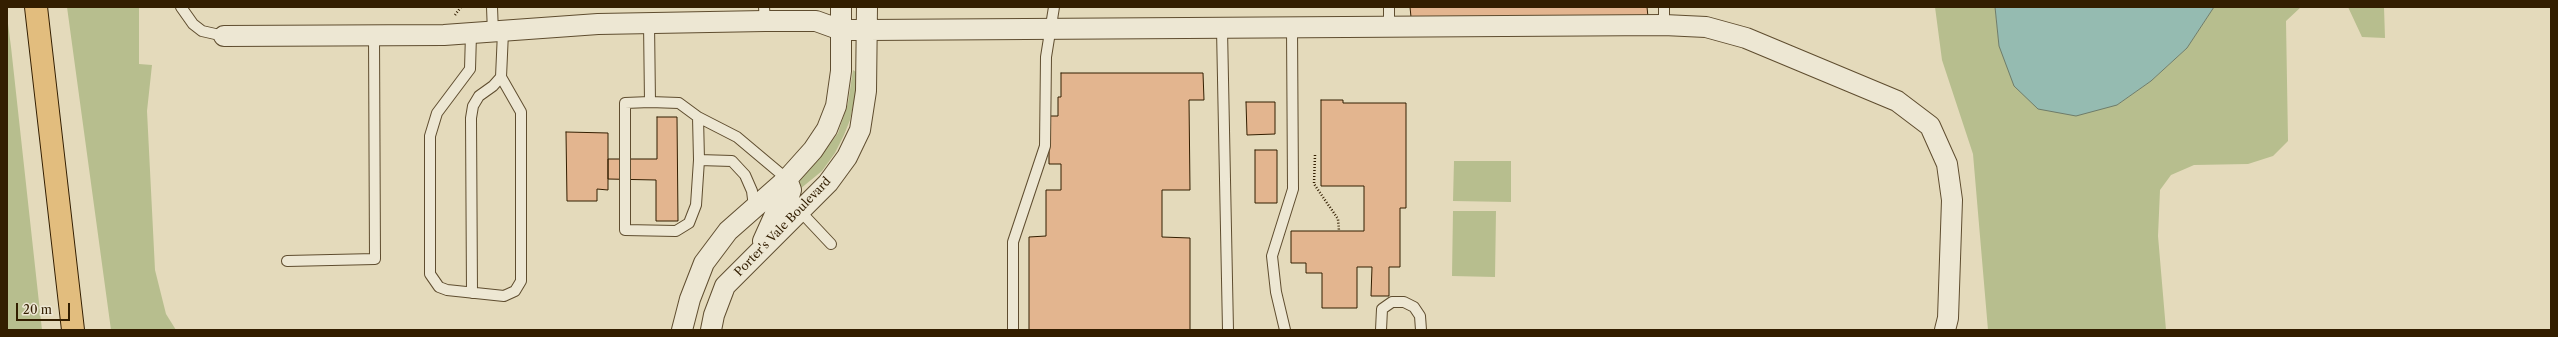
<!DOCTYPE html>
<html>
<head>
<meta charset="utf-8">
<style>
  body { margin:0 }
  #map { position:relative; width:2558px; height:337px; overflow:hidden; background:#e4dabb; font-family:"Libre Caslon Text",serif }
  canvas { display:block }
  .frame { position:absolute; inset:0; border:8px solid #331e00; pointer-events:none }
  .scale { position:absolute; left:16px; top:303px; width:54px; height:18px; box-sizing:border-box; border:2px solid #331e00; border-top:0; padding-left:5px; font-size:12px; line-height:14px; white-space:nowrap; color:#331e00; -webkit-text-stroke:3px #ede7d3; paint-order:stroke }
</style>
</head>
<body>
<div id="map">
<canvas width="2558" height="337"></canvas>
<div class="frame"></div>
<div class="scale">20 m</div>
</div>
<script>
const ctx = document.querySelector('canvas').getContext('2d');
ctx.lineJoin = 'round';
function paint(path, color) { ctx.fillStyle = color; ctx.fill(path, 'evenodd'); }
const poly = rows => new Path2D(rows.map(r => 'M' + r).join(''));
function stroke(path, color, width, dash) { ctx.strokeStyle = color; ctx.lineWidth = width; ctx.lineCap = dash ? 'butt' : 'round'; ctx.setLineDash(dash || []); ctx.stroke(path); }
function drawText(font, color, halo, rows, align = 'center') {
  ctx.font = font + ' "Libre Caslon Text",serif'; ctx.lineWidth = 3.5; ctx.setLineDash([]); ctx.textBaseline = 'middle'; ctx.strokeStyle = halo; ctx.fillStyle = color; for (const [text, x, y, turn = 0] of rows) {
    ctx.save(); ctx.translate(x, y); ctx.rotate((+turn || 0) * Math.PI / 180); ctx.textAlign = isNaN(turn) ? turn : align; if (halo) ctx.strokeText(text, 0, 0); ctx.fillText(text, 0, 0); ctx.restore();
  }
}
paint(poly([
  [67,7,139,7,139,64,152,65,147,111,155,270,166,314,176,330,111,330],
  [1935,7,1995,7,1999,46,2117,105,2151,81,2187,48,2214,7,2301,7,2286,21,2288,141,2273,156,2248,164,2194,165,2171,175,2160,190,2158,236,2166,330,1988,330,1973,154,1942,60],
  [2348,7,2384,7,2385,38,2362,37],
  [7,16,11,47,42,330,7,330],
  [853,70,856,72,856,91,850,120,844,135,835,153,822,171,800,189,799,180,803,172,824,152,838,133,848,103],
  [1454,161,1511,161,1511,202,1453,201],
  [1453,211,1496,211,1495,277,1452,276]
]), '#b7be8e');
const water = poly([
  [1995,7,2214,7,2187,48,2151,81,2117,105,2076,116,2038,109,2014,86,1999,46,1995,7]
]);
paint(water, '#95bbb1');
stroke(water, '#6e7c6a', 1);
const building = poly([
  [1410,7,1647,7,1648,17,1411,17,1410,7],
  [1061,73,1203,73,1204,100,1189,100,1190,190,1162,190,1162,237,1190,238,1190,330,1029,330,1029,237,1046,236,1046,190,1061,190,1061,164,1049,164,1049,116,1058,116,1058,97,1061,97,1061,73],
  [1321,100,1343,100,1343,103,1406,103,1406,208,1400,208,1400,267,1389,267,1389,296,1371,296,1372,267,1357,267,1357,308,1322,308,1322,273,1306,273,1306,263,1291,263,1291,231,1364,231,1364,186,1321,186,1321,100],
  [1246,102,1275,102,1275,134,1247,135,1246,102],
  [657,117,677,117,678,221,656,221,656,180,608,179,608,159,657,159,657,117],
  [566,132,608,133,608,190,597,189,597,201,567,201,566,132],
  [1255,150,1277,150,1277,203,1255,203,1255,150]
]);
paint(building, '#e3b58f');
stroke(building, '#331e00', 1);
const lane = poly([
  [181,7,193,24,202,31,224,36],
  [492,7,493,33],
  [764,7,765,21],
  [1389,7,1389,28],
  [649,23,650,102],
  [1664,25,1664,7],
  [1222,29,1228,330],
  [471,34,470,69,437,113,430,136,430,274,439,287,447,290,504,296,515,291,521,281,521,112,501,77],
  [650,102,679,103,698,117,699,160,696,205,689,223,676,231,625,230,625,103,650,102],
  [698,117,737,137,787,179],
  [699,160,732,161,745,175,752,191,754,207],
  [800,211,831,244],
  [287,261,375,259,374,36],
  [472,293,471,118,473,106,479,96,493,86,501,77,503,32],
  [1013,330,1013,242,1045,146,1046,57,1054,7],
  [1285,330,1276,292,1272,256,1293,189,1292,28],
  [1381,330,1382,309,1392,302,1404,302,1414,307,1420,316,1421,330]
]);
const street = poly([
  [224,36,444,35,598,24,765,21,816,21,841,30,867,30,1664,25,1706,27,1746,38,1897,101,1930,126,1947,164,1952,200,1948,318,1945,330],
  [763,241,776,212,788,199,791,190,787,179],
  [682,330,690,299,704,263,728,231,787,179,813,150,827,129,836,106,841,71,841,7],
  [711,330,714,315,725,286,828,183,847,157,860,130,866,91,867,7]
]);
const highway = poly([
  [36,7,73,330]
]);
stroke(lane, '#5f4d2f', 12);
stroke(street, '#5f4d2f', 22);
stroke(highway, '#331e00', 24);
stroke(poly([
  [455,15,461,7],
  [1315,155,1314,184,1338,219,1339,231]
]), '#331e00', 2.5, [1, 2]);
stroke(lane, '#ede7d3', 10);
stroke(street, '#ede7d3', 20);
stroke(highway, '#e2bd7e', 22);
drawText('12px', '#331e00', '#ede7d3', [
  ["Porter's Vale Boulevard",783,227,-46]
]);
</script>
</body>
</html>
